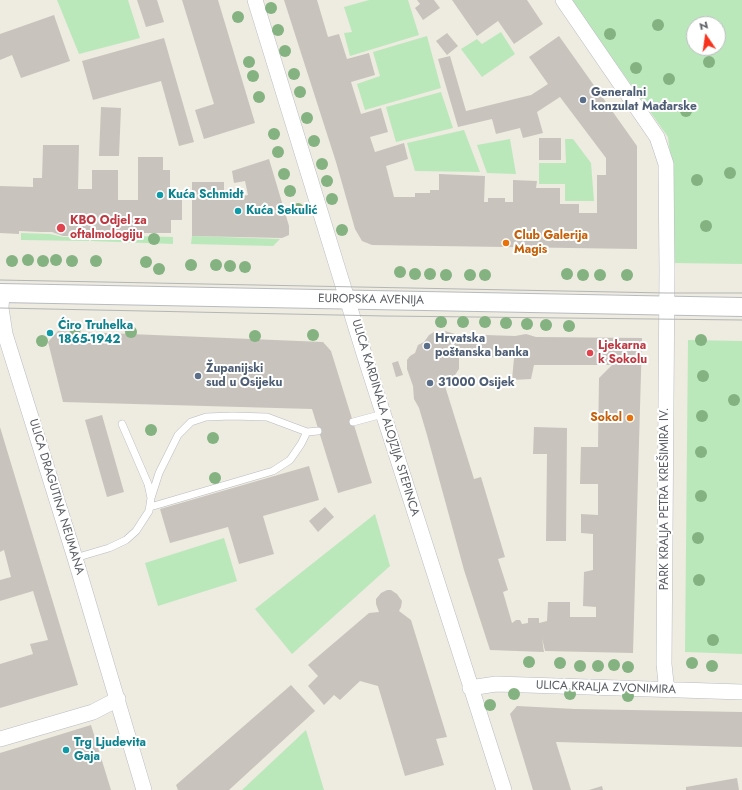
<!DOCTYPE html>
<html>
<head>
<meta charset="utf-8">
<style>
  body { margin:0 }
  #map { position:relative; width:742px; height:790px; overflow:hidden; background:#eeebe0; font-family:Jost,sans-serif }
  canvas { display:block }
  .north { position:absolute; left:686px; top:16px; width:40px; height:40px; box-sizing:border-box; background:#fff; border:1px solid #bdbec1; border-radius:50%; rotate:347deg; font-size:11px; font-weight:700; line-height:16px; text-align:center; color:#595d63 }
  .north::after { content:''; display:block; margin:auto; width:14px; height:18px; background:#f7331d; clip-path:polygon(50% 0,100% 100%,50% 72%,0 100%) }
</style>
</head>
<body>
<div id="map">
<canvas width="742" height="790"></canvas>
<div class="north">N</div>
</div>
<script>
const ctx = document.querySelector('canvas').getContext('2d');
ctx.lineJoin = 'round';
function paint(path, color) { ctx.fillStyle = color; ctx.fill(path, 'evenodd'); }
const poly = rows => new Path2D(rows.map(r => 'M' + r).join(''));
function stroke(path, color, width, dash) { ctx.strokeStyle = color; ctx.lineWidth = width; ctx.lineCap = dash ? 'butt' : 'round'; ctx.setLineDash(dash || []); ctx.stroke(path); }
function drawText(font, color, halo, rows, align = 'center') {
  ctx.font = font + ' Jost,sans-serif'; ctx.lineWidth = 4; ctx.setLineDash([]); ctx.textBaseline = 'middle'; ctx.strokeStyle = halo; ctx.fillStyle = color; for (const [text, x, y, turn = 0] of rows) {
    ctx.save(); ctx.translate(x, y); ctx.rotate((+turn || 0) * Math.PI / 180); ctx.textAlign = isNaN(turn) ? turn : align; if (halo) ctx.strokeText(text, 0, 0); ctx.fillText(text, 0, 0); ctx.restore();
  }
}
paint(poly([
  [57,0,128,0,140,38,79,54],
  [369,0,408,0,419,35,350,56,344,33,352,32,344,7],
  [571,0,742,0,742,264,674,263,671,162,668,137],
  [694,24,718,24,718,48,694,48],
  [501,32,515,54,482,77,461,49,477,39,482,44],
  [427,36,441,88,365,110,357,84,380,76,373,52],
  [441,92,453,128,396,142,386,107],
  [464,130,480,172,415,171,407,143],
  [510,139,516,174,487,173,477,145],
  [565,139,573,139,591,163,594,201,565,201,565,184,539,184,539,163,566,163],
  [21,233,50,234,63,237,70,237,76,234,89,235,89,241,21,240],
  [92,235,173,237,173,244,91,241],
  [192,236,280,239,273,246,191,244],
  [688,340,742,341,742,654,685,652],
  [375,514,390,566,292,654,255,609],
  [224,538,237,581,158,606,145,563],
  [306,730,324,790,242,790]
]), '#bae8bb');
paint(poly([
  [137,0,157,0,164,22,146,27],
  [182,0,218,0,255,123,204,139,195,110,214,104],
  [284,0,317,0,328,37,339,34,347,59,369,53,375,75,351,82,361,114,381,108,388,132,370,137,375,152,404,143,408,159,386,166,394,197,415,197,415,193,430,193,430,190,439,190,439,174,485,176,484,202,488,202,488,198,505,198,505,202,513,202,513,180,537,181,536,188,560,188,560,204,579,204,579,213,597,213,597,175,606,175,606,158,560,97,537,112,543,133,523,138,520,128,496,134,492,119,458,127,438,59,450,56,466,111,531,95,548,84,529,57,559,36,637,146,637,249,372,245,362,241,355,229,336,162],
  [417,0,434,0,440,8,423,20,415,8,420,4],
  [452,0,527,0,543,24,514,44,498,21,477,36],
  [54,15,70,61,21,78,12,55,0,60,0,34],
  [447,33,458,46,447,55,436,41],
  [164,38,194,142,179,146,161,81,93,100,82,61],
  [101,107,121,108,119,156,99,156],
  [539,138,561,138,561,160,539,160],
  [43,145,79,145,78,189,92,189,92,170,118,170,118,200,138,200,138,157,163,157,163,170,170,170,170,191,182,191,182,220,171,220,171,233,74,233,70,236,63,236,52,232,41,232,19,231,19,234,0,233,0,186,33,187,33,178,42,178],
  [269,159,289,226,289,235,282,238,192,236,192,182,224,182,224,196,230,195,230,192,242,192,242,196,248,195,245,181,234,183,232,171],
  [58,331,323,342,331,351,372,483,338,493,312,409,63,402,48,342],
  [445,331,455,334,515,336,526,334,536,337,642,338,633,653,545,651,542,638,544,652,490,650,464,570,427,435,419,408,414,399,413,386,407,369,407,360,410,356,415,353,418,345,424,342,429,335,434,332],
  [459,356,514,358,512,380,531,379,534,365,612,365,599,378,598,447,581,447,580,484,598,484,598,515,581,514,581,533,593,534,593,570,584,572,583,606,596,607,596,617,570,617,570,602,548,602,547,621,539,623,539,618,528,618,528,623,522,624,520,620,516,620,512,623,503,592,508,590,498,559,505,557,481,477,474,479,445,386,453,378,459,369],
  [398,361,403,375,396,377,392,363],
  [102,415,124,492,107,497,85,420],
  [0,427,78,685,0,708,0,664,33,654,30,644,48,640,33,591,0,601,0,580,11,577,4,550,0,552],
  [534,427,567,428,566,541,546,541,547,454,533,454],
  [309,466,319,500,263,516,274,554,239,564,228,527,170,543,160,509],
  [325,507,334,517,318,532,309,521],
  [387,590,391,590,397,594,402,601,401,607,399,611,411,620,447,737,436,739,444,765,405,776,378,686,360,681,340,700,334,695,324,705,308,686,318,676,308,665,369,613,379,612,376,604,376,599,381,593],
  [291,685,315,711,229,790,178,790,176,785],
  [517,706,575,709,742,712,742,747,556,742,571,790,533,790,510,714],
  [91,725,111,790,0,790,0,753],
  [737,778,739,790,686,790,686,787],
  [602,786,603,790,589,790]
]), '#c8c4bd');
const service = poly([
  [353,422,383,414],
  [151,498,159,473,178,435,191,422,206,417,232,416,267,417,307,432,318,431],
  [150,507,273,471,290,460,301,444,307,432],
  [75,558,109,548,126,540,136,531,149,511,151,498,148,484,122,424]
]);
const minor = poly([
  [255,0,365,357,504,790],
  [563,0,657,137,666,164,667,271,664,664,666,683,669,690],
  [2,293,1,308,5,334,75,558,144,790],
  [470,688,496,684,742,692],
  [0,739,93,712,118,699]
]);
const tertiary = poly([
  [0,293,742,307]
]);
stroke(service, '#b8bbc1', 8);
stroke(minor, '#b8bbc1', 16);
stroke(tertiary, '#b8bbc1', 20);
stroke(service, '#fff', 7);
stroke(minor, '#fff', 15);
stroke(tertiary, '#fff', 18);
stroke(poly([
  [0,280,666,293,742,293],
  [0,308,385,316,742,320]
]), '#b4b5b6', 1);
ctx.fillStyle = '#84b381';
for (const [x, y] of [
  [271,8],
  [238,17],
  [658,25],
  [278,30],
  [610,34],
  [285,51],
  [249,62],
  [709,62],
  [636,68],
  [294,74],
  [253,76],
  [669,79],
  [300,92],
  [259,97],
  [686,111],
  [307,118],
  [274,134],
  [314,141],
  [278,152],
  [322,164],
  [730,173],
  [284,174],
  [697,180],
  [327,181],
  [290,191],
  [332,199],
  [298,209],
  [706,226],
  [342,230],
  [154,239],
  [28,260],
  [56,260],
  [12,261],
  [43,261],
  [72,261],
  [96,261],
  [146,262],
  [191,265],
  [216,265],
  [230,266],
  [245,267],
  [159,269],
  [400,272],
  [415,274],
  [430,274],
  [567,274],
  [446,275],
  [470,275],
  [485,275],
  [583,275],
  [600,275],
  [627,275],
  [441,322],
  [463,322],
  [485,322],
  [506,323],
  [527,324],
  [546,325],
  [569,326],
  [75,329],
  [131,332],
  [313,335],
  [255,336],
  [701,340],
  [42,341],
  [703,376],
  [734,400],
  [702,416],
  [151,430],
  [213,438],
  [701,452],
  [215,478],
  [701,496],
  [698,538],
  [699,580],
  [713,640],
  [529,662],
  [560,663],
  [692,663],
  [614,665],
  [580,666],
  [598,666],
  [712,666],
  [628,667],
  [514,694],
  [570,694],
  [628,696],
  [490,705]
]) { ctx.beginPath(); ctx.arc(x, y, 6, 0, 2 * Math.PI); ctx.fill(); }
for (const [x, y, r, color] of [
  [583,100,4,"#5c6f8a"],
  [160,195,4,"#0f9aa8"],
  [238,211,4,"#0f9aa8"],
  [61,228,5,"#e0444e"],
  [506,243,4,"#e8710a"],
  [50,333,4,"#0f9aa8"],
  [427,346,4,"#5c6f8a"],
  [590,353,4,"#e0444e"],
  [198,376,4,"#5c6f8a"],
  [430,383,4,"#5c6f8a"],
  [630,418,4,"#e8710a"],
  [66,750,4,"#0f9aa8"]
]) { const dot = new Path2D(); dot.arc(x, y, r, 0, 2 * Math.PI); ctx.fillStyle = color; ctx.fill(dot); stroke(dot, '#fff', 1.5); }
drawText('bold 12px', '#4e5e75', '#fff', [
  ["Generalni",591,93],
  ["konzulat Mađarske",591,107],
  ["Hrvatska",435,339],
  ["poštanska banka",435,353],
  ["Županijski",206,369],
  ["sud u Osijeku",206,383],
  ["31000 Osijek",438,383]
], 'left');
drawText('bold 12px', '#0d838f', '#fff', [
  ["Kuća Schmidt",168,195],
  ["Kuća Sekulić",246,211],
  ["Ćiro Truhelka",58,326],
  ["1865-1942",58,340],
  ["Trg Ljudevita",74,743],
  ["Gaja",74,757]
], 'left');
drawText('bold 12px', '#be3a42', '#fff', [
  ["KBO Odjel za",70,221],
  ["oftalmologiju",70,235],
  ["Ljekarna",598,346],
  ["k Sokolu",598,360]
], 'left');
drawText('bold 12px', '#c56008', '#fff', [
  ["Club Galerija",514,236],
  ["Magis",514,250],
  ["Sokol",622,418,"right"]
], 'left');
drawText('12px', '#595d63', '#fff', [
  ["EUROPSKA AVENIJA",371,300,1],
  ["ULICA KARDINALA ALOJZIJA STEPINCA",385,418,73],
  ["ULICA DRAGUTINA NEUMANA",56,497,73],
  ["PARK KRALJA PETRA KREŠIMIRA IV.",665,499,-90],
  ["ULICA KRALJA ZVONIMIRA",606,688,2]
]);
</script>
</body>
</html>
